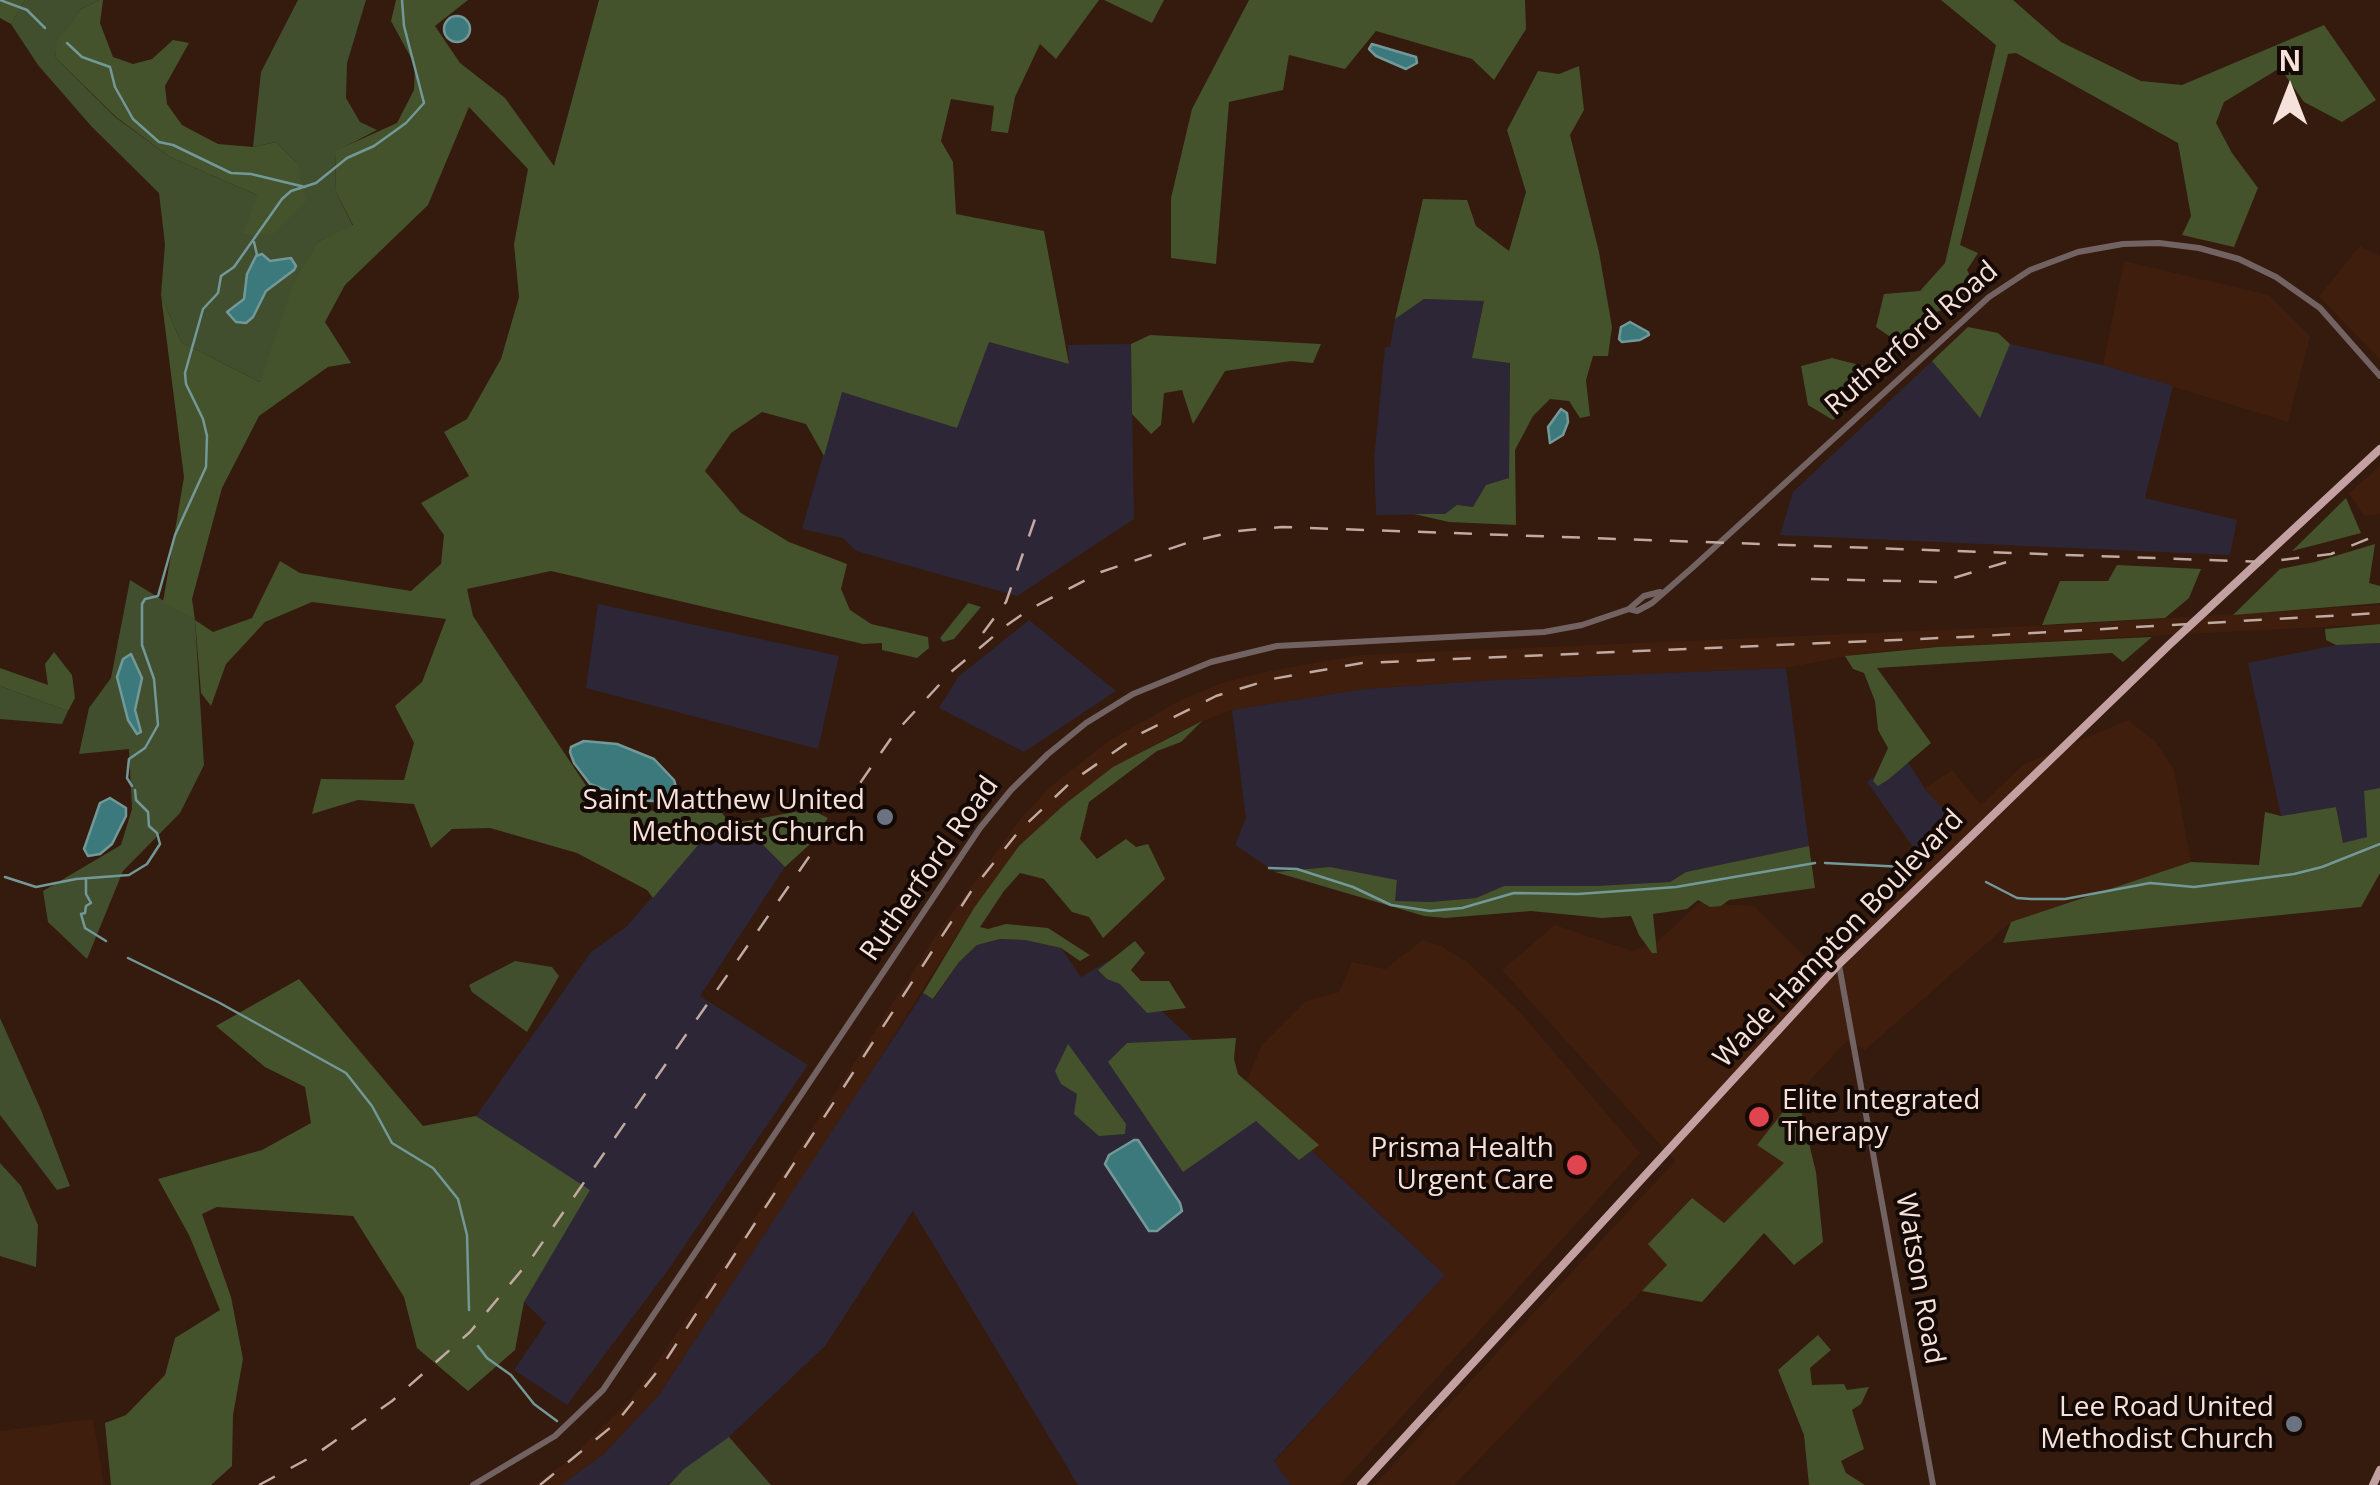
<!DOCTYPE html>
<html>
<head>
<meta charset="utf-8">
<style>
  body { margin:0 }
  #map { position:relative; width:2380px; height:1485px; overflow:hidden; background:#351a0e; font-family:"Open Sans",sans-serif }
  canvas { display:block }
  .north { position:absolute; left:2240px; top:40px; width:100px; height:100px; -webkit-text-stroke:8px #140904; paint-order:stroke; rotate:0deg; font-size:28px; font-weight:700; line-height:40px; text-align:center; color:#f6e2da }
  .north::after { content:''; display:block; margin:auto; width:35px; height:45px; background:#f6e2da; clip-path:polygon(50% 0,100% 100%,50% 72%,0 100%) }
</style>
</head>
<body>
<div id="map">
<canvas width="2380" height="1485"></canvas>
<div class="north">N</div>
</div>
<script>
const ctx = document.querySelector('canvas').getContext('2d');
ctx.lineJoin = 'round';
function paint(path, color) { ctx.fillStyle = color; ctx.fill(path, 'evenodd'); }
const poly = rows => new Path2D(rows.map(r => 'M' + r).join(''));
function stroke(path, color, width, dash) { ctx.strokeStyle = color; ctx.lineWidth = width; ctx.lineCap = dash ? 'butt' : 'round'; ctx.setLineDash(dash || []); ctx.stroke(path); }
function drawText(font, color, halo, rows, align = 'center') {
  ctx.font = font + ' "Open Sans",sans-serif'; ctx.lineWidth = 8; ctx.setLineDash([]); ctx.textBaseline = 'middle'; ctx.strokeStyle = halo; ctx.fillStyle = color; for (const [text, x, y, turn = 0] of rows) {
    ctx.save(); ctx.translate(x, y); ctx.rotate((+turn || 0) * Math.PI / 180); ctx.textAlign = isNaN(turn) ? turn : align; if (halo) ctx.strokeText(text, 0, 0); ctx.fillText(text, 0, 0); ctx.restore();
  }
}
paint(poly([
  [2360,246,2380,256,2380,360,2319,296],
  [2124,261,2269,295,2310,336,2288,422,2103,365],
  [2380,466,2380,514,2364,516,2349,493],
  [2380,605,2380,624,1938,647,1857,654,1786,668,1496,680,1365,689,1232,710,1195,724,1161,741,1019,846,974,908,858,1093,659,1395,604,1454,561,1485,534,1485,569,1460,630,1400,646,1378,743,1236,939,931,1018,822,1050,787,1110,740,1183,699,1222,683,1269,671,1360,655,2056,625],
  [2128,720,2155,741,2174,770,2191,862,2011,922,1865,1050,1847,1041,1797,1094,1757,1145,1785,1163,1723,1223,1691,1198,1649,1243,1667,1265,1454,1485,1374,1485,1675,1161,1502,970,1555,925,1632,951,1657,942,1699,903,1754,906,1815,967,1957,827,1925,788,1952,770,1981,805,2023,765],
  [1423,940,1439,945,1467,962,1520,1012,1640,1153,1340,1485,1291,1485,1274,1462,1445,1275,1244,1087,1262,1045,1306,1001,1339,992,1352,962,1385,969],
  [93,1419,104,1485,0,1485,0,1431]
]), '#401e0e');
paint(poly([
  [1424,299,1484,301,1472,357,1510,362,1509,478,1473,507,1445,514,1376,515,1374,459,1385,347,1390,347,1395,319],
  [989,342,1069,364,1068,345,1131,344,1134,519,1017,596,856,551,843,538,802,529,841,392,883,404],
  [2010,344,2103,365,2173,386,2145,498,2237,520,2230,555,1780,535,1793,492,1932,361,1979,417],
  [598,604,839,656,818,749,586,688],
  [1029,620,1116,691,1024,752,939,708,958,677],
  [2380,643,2380,788,2364,792,2368,837,2343,843,2336,807,2281,816,2248,663,2336,645],
  [1786,668,1809,846,1686,872,1670,882,1595,886,1504,886,1476,898,1430,902,1394,902,1397,881,1330,867,1275,872,1235,845,1246,818,1232,710,1365,689,1496,680],
  [1903,754,1925,789,1958,826,1923,861,1867,782],
  [705,837,757,839,785,867,700,996,808,1065,668,1270,567,1405,514,1370,546,1323,524,1302,589,1190,476,1116,591,952,626,927],
  [1000,939,1025,940,1061,948,1081,977,1108,961,1445,1275,1274,1461,1291,1485,1078,1485,913,1211,825,1346,729,1437,667,1485,561,1485,604,1454,659,1395,923,993,934,999,959,962,977,945]
]), '#2d2636');
paint(poly([
  [25,0,100,0,81,9,58,41,55,57,115,117,170,157,257,195,297,163,276,142,253,147,261,72,298,0,366,0,347,63,346,98,360,122,377,130,335,152,336,192,353,226,319,241,260,382,181,342,161,295,165,244,159,193,92,127,38,65,11,24],
  [130,580,195,620,204,765,180,813,123,871,87,959,48,922,43,891,121,845,132,809,129,749,79,754,89,708,111,678],
  [0,686,68,711,62,724,0,719],
  [515,961,552,967,559,976,527,1032,472,992,469,985],
  [0,1018,41,1110,70,1186,57,1190,0,1115],
  [0,1163,21,1186,38,1225,36,1267,0,1256],
  [729,1437,771,1485,669,1485,684,1469]
]), '#424f2e');
paint(poly([
  [0,0,25,0,11,24,0,18],
  [100,0,103,0,100,23,113,57,133,64,152,59,173,40,189,43,165,86,167,104,182,125,218,144,253,147,276,142,297,163,306,201,272,235,243,234,257,195,170,157,116,117,55,57,57,41,81,9],
  [396,0,468,0,435,26,460,63,505,98,554,166,599,0,1099,0,1056,59,1040,44,1015,97,1008,133,991,131,994,106,951,99,941,141,953,162,956,214,1044,231,1069,364,989,342,957,428,842,392,824,456,806,424,762,412,731,433,705,471,741,513,789,542,847,564,841,589,850,610,871,624,928,637,929,648,917,658,882,650,882,643,863,644,551,571,467,589,473,616,589,790,620,802,624,813,636,814,635,803,653,811,722,813,731,824,810,809,828,818,809,845,785,867,757,839,705,837,653,898,647,890,577,853,490,828,452,829,431,848,414,804,358,800,312,814,321,779,404,780,414,743,395,706,422,682,446,619,312,602,265,622,226,664,211,706,201,693,195,620,163,602,184,477,161,295,181,342,260,382,294,282,319,241,353,225,336,192,335,151,397,123,414,90,415,65,391,21],
  [469,107,528,169,514,244,519,297,501,359,467,419,444,432,469,476,421,503,444,535,441,564,411,591,300,573,280,561,252,618,213,632,195,620,192,599,222,488,259,416,328,367,351,363,325,322,345,285,428,205],
  [1104,0,1164,0,1152,23],
  [1249,0,1525,0,1526,29,1494,80,1472,59,1376,31,1345,69,1289,55,1283,90,1229,102,1216,264,1171,258,1171,198,1192,109],
  [1941,0,2013,0,2061,42,2141,81,2182,85,2324,25,2376,100,2342,122,2304,102,2280,68,2224,102,2216,123,2232,153,2258,188,2234,247,2182,235,2191,216,2178,143,2016,53,2008,54,1960,245,1978,253,1967,270,1977,289,1959,306,1924,315,1918,340,1905,347,1876,327,1884,294,1920,291,1945,263,1996,45],
  [1579,66,1584,110,1570,135,1599,252,1612,327,1608,356,1593,356,1586,380,1590,416,1580,418,1569,401,1550,399,1533,416,1515,450,1516,525,1449,522,1414,514,1445,514,1457,505,1473,507,1486,485,1509,478,1510,363,1472,358,1484,301,1424,299,1395,319,1423,199,1467,200,1476,226,1509,251,1526,192,1507,130,1538,71,1559,74],
  [1968,327,1998,333,2010,344,1980,418,1932,361],
  [1150,335,1321,344,1313,363,1291,361,1225,371,1193,424,1182,390,1164,393,1161,425,1151,434,1132,414,1131,344],
  [1832,358,1863,366,1877,363,1882,373,1833,420,1808,405,1801,366],
  [2346,498,2361,533,2292,551],
  [2375,544,2369,583,2380,586,2380,603,2233,615,2280,569,2315,562],
  [2117,565,2201,569,2189,598,2165,618,2042,625,2060,581,2108,581],
  [968,603,981,607,954,639,943,642,940,638],
  [2380,624,2380,643,2336,645,2326,640,2325,629],
  [2152,637,2123,662,2112,653,1877,668,1931,743,1889,779,1878,786,1873,781,1888,748,1878,730,1875,701,1864,673,1853,669,1845,656,1938,647],
  [54,652,72,675,75,698,68,711,0,686,0,668,48,685,45,664],
  [1202,721,1181,742,1157,751,1089,802,1080,839,1097,859,1126,839,1136,847,1148,844,1165,879,1103,938,1089,917,1072,912,1044,879,1020,873,1004,891,980,927,988,929,1006,924,1048,928,1090,955,1080,961,1061,948,1025,940,1000,939,977,945,959,962,933,999,923,993,974,908,1019,846,1064,805,1113,767],
  [2380,788,2380,873,2361,907,2003,943,2011,922,2191,862,2259,865,2265,812,2281,816,2336,807,2343,843,2367,837,2364,791],
  [1809,846,1815,888,1729,900,1721,906,1710,907,1698,900,1687,909,1653,914,1657,953,1652,953,1639,935,1631,916,1602,918,1531,911,1445,918,1424,916,1275,872,1330,867,1397,880,1395,901,1430,902,1476,898,1504,886,1595,886,1670,882,1686,872],
  [1135,941,1145,953,1131,970,1141,981,1169,981,1186,1008,1147,1013,1120,984,1107,979,1098,970],
  [299,979,423,1126,476,1116,590,1190,524,1302,515,1350,468,1391,417,1348,404,1297,353,1216,217,1207,202,1214,231,1297,243,1359,233,1415,232,1466,211,1485,111,1485,105,1423,126,1415,165,1375,175,1338,220,1310,189,1235,158,1179,262,1150,311,1123,305,1087,265,1067,216,1026],
  [1236,1038,1234,1059,1238,1074,1319,1145,1299,1160,1256,1121,1183,1172,1108,1062,1127,1043],
  [1068,1044,1126,1124,1125,1134,1099,1136,1074,1114,1077,1094,1061,1084,1055,1071],
  [1797,1094,1816,1172,1823,1242,1794,1265,1764,1233,1702,1302,1642,1291,1667,1265,1648,1244,1692,1198,1724,1223,1784,1163,1757,1145],
  [1818,1335,1831,1350,1810,1368,1812,1385,1844,1384,1847,1390,1869,1387,1861,1404,1852,1410,1864,1449,1841,1461,1846,1473,1865,1485,1809,1485,1804,1435,1778,1370]
]), '#44532b');
const water = poly([
  '444 29a13 13 0 1 1 26 0a13 13 0 1 1-26 0Z',
  [1372,44,1416,57,1417,63,1406,69,1376,56,1369,49,1372,44],
  [262,254,270,261,291,258,296,266,294,270,266,291,253,317,246,323,236,322,227,312,244,299,247,274,256,256,262,254],
  [1630,322,1648,332,1649,335,1640,340,1622,342,1619,339,1621,327,1630,322],
  [1561,409,1567,413,1568,422,1563,435,1550,443,1548,427,1561,409],
  [131,654,142,678,135,710,141,732,137,734,128,720,117,677,123,659,131,654],
  [584,741,617,744,654,759,674,780,679,797,677,803,629,799,590,784,574,763,570,752,571,747,584,741],
  [110,798,126,808,126,816,112,844,100,854,88,856,84,849,100,803,110,798],
  [1134,1140,1138,1140,1180,1203,1182,1211,1157,1231,1149,1231,1105,1164,1109,1155,1134,1140]
]);
paint(water, '#3b797c');
stroke(water, '#739898', 2.5);
stroke(poly([
  [0,0,27,10,45,28],
  [67,43,82,57,110,67,115,87,133,119,159,142,173,145,231,173,251,174,305,187],
  [254,242,257,255],
  [132,786,127,778,129,759,145,748,158,725,154,679,142,645,142,604,145,599,158,596,175,535,206,467,207,436,203,419,186,384,185,373,203,309,218,293,221,276,234,267,282,199,291,191,316,183,347,158,374,146,406,123,424,103,404,26,402,0],
  [1825,863,1905,867],
  [1269,868,1297,869,1353,887,1391,905,1430,911,1462,908,1514,893,1578,894,1676,887,1815,863],
  [5,877,36,887,76,879,129,875,147,864,160,844,157,833,149,826,148,812,136,800,135,790],
  [86,880,86,894,91,903,86,906,85,913,81,914,85,928,106,941],
  [1986,882,2017,898,2031,899,2065,899,2150,883,2194,887,2294,874,2322,867,2380,844],
  [128,958,218,1002,346,1073,372,1106,392,1143,433,1168,458,1199,467,1235,469,1310],
  [478,1346,487,1358,511,1375,534,1404,557,1421]
]), '#739898', 2.5);
stroke(poly([
  [1629,609,1644,596,1660,592],
  [1839,965,1933,1485],
  [473,1485,555,1436,603,1390,980,828,1011,790,1048,754,1086,723,1133,694,1211,662,1277,646,1544,632,1582,625,1629,609,1637,611,1652,603,1692,568,1989,297,2030,270,2078,252,2123,244,2159,243,2199,248,2239,259,2276,277,2320,308,2380,376]
]), '#726262', 6);
stroke(poly([
  [1361,1485,1839,964,2169,645,2380,449],
  [2373,1485,2380,1470]
]), '#c3a1a3', 8);
stroke(poly([
  [1811,579,1940,582,2017,559],
  [983,633,1006,602,1036,516],
  [259,1485,315,1455,392,1401,470,1332,531,1259,894,734,951,672,1007,625,1030,609,1101,572,1193,541,1237,531,1282,527,2265,562,2331,554,2380,534],
  [540,1485,616,1423,664,1363,972,890,1019,831,1071,782,1140,734,1216,696,1272,679,1362,663,1964,637,2380,613]
]), '#c0aaa1', 2.5, [18, 18]);
for (const [x, y, r, color] of [
  [885,817,10,"#6b7280"],
  [1759,1117,12,"#e0444e"],
  [1577,1165,12,"#e0444e"],
  [2294,1424,10,"#6b7280"]
]) { const dot = new Path2D(); dot.arc(x, y, r, 0, 2 * Math.PI); ctx.fillStyle = color; ctx.fill(dot); stroke(dot, '#140904', 4); }
drawText('28px', '#f6e2da', '#140904', [
  ["Rutherford Road",1912,339,-41],
  ["Rutherford Road",930,869,-55],
  ["Wade Hampton Boulevard",1839,939,-46],
  ["Watson Road",1919,1279,80]
]);
drawText('28px', '#f6e2da', '#140904', [
  ["Saint Matthew United",865,801],
  ["Methodist Church",865,833],
  ["Elite Integrated",1782,1101,"left"],
  ["Therapy",1782,1133,"left"],
  ["Prisma Health",1554,1149],
  ["Urgent Care",1554,1181],
  ["Lee Road United",2274,1408],
  ["Methodist Church",2274,1440]
], 'right');
</script>
</body>
</html>
